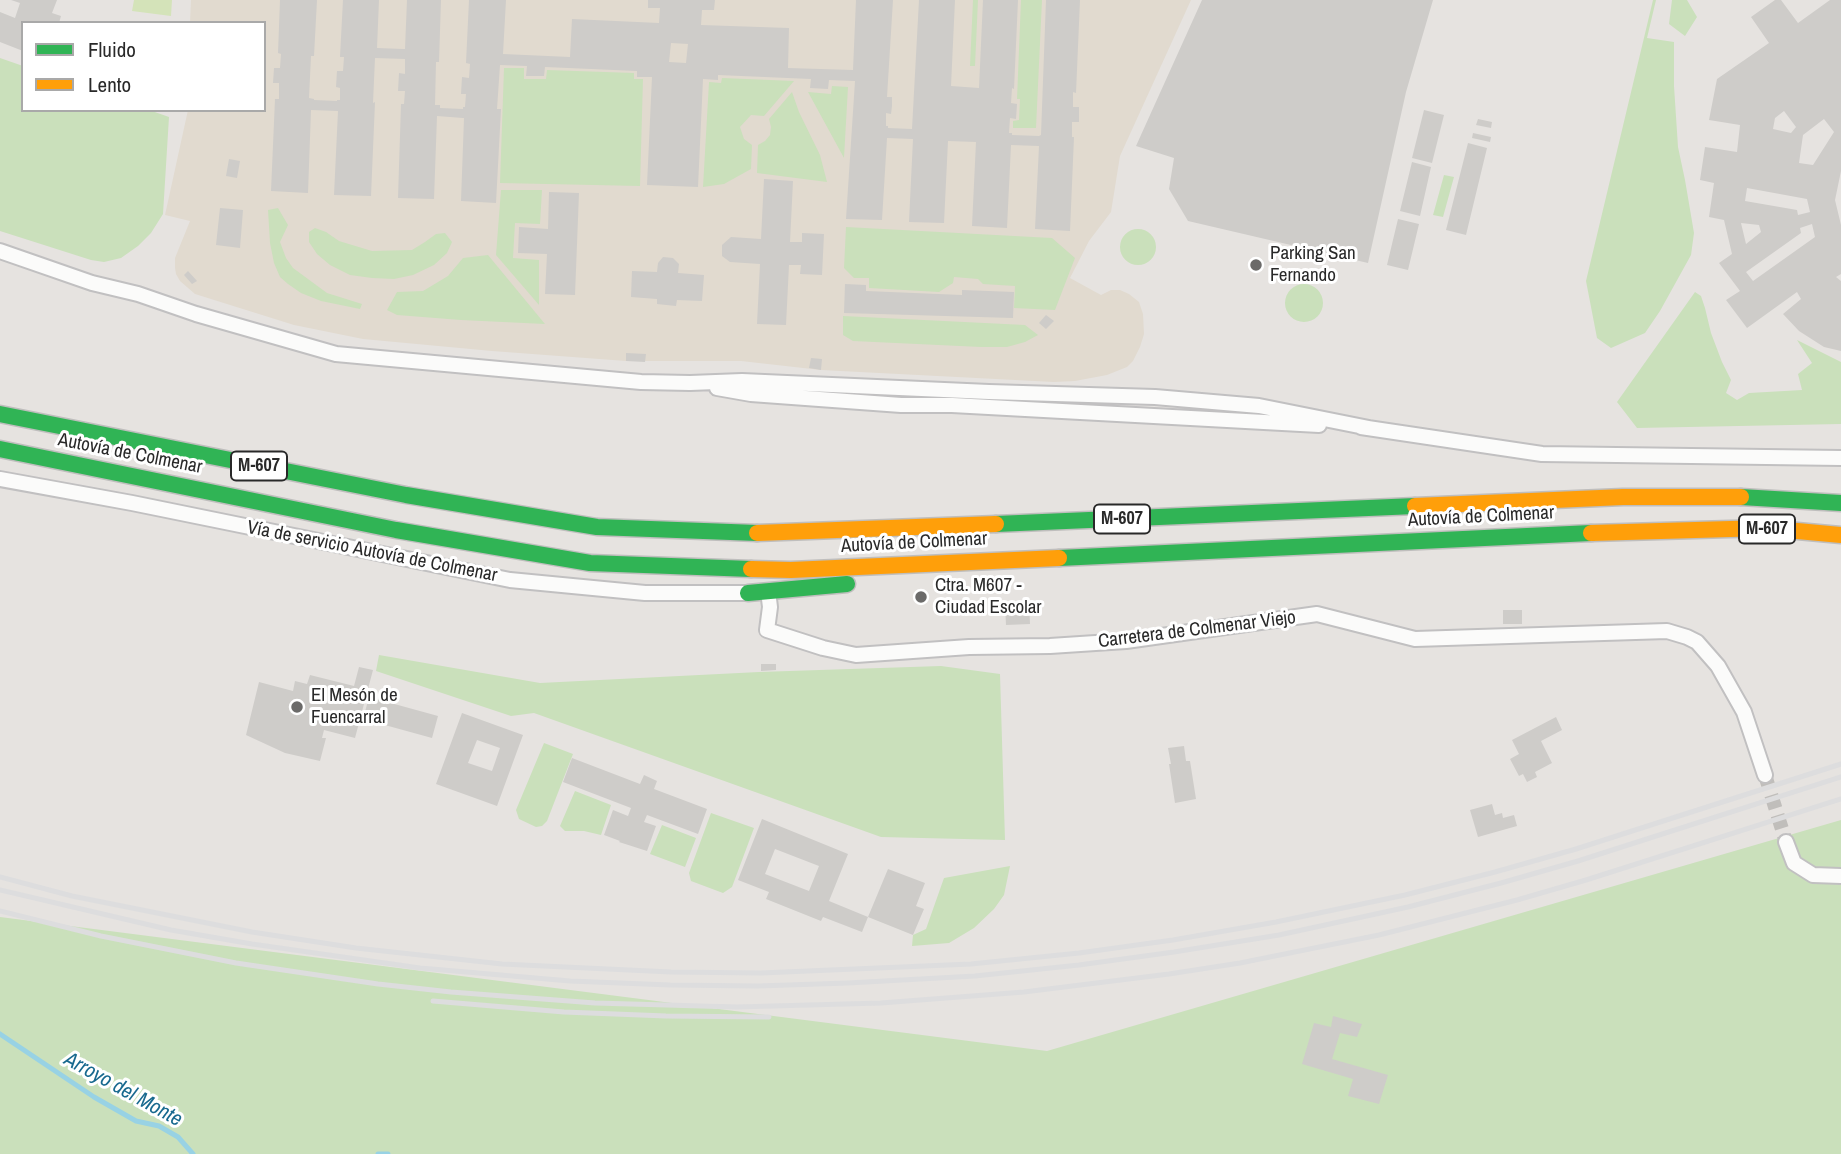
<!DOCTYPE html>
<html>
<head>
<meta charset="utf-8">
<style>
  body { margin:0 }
  #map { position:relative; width:1841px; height:1154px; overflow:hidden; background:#e6e3e0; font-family:"Archivo Narrow",sans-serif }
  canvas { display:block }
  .legend { position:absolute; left:21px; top:21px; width:245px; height:91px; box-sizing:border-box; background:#fff; border:2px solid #a9a9a9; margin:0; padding:9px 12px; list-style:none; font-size:21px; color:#292929 }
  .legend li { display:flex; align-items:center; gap:14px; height:35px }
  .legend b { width:35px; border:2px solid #a9a9a9 }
</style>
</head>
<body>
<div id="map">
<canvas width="1841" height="1154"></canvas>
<ul class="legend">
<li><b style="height:9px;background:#30b455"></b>Fluido</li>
<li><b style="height:9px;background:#ff9f0a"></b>Lento</li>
</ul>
</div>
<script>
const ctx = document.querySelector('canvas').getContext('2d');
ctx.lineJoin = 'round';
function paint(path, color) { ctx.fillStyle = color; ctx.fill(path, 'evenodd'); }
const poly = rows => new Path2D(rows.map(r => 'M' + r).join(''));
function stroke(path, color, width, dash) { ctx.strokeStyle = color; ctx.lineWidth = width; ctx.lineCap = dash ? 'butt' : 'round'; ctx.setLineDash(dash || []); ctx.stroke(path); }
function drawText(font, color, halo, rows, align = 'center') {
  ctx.font = font + ' "Archivo Narrow",sans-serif'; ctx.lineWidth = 6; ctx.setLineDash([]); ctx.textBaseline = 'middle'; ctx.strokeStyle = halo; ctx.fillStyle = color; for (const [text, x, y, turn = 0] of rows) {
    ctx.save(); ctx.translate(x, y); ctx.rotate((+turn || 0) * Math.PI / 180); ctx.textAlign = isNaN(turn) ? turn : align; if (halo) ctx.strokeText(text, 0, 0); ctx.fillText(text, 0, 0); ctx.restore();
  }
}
paint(poly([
  [191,0,1191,0,1120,156,1111,212,1089,241,1070,278,1101,295,1111,290,1120,290,1129,294,1139,302,1143,314,1144,334,1140,347,1133,361,1127,367,1107,375,1075,381,1054,382,821,370,741,361,626,361,492,351,363,339,294,325,195,294,180,281,176,274,175,268,175,258,190,221,165,215,188,110,264,110,264,23,190,23]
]), '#e1dacf');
paint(poly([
  [973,0,978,0,975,66,970,66],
  [1021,0,1042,0,1036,128,1013,128,1013,121,1019,120,1020,99,1017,99],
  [1653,0,1656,0,1647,38,1674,42,1674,86,1678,147,1685,180,1694,233,1691,255,1660,311,1645,333,1611,348,1597,338,1586,281],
  [1672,0,1687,0,1697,17,1685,36,1669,24],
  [0,58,23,66,23,110,149,110,169,117,163,214,151,233,138,246,121,258,104,262,91,260,0,231],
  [504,68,524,68,524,79,546,79,547,70,634,73,634,79,643,79,640,186,500,183],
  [722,78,794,81,764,116,751,115,740,127,744,139,752,145,751,169,724,184,703,187,709,82,721,83],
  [832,86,848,87,844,158,808,92,831,94],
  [792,92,799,112,820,155,827,182,757,173,758,145,765,141,770,135,771,127,769,119],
  [1444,175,1454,177,1443,217,1433,215],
  [501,190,542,190,540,224,515,223,513,258,539,260,539,305,496,255],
  [278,208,288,225,280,242,286,258,293,268,327,293,362,304,360,309,321,301,301,293,288,284,280,277,274,263,270,243,268,210],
  [846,227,1052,238,1075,258,1055,310,1014,308,1015,286,983,284,978,279,954,277,953,283,939,292,869,288,869,278,854,278,844,268],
  [315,228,326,232,339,241,372,251,412,250,425,242,436,234,445,233,452,242,447,253,434,265,413,275,394,279,372,278,350,275,330,265,317,254,309,242,309,232],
  '1120 247a18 18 0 1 1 36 0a18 18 0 1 1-36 0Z',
  [488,255,545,324,461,320,397,315,387,310,397,292,423,291,448,276,463,258],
  '1285 303a19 19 0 1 1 38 0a19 19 0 1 1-38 0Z',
  [1695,292,1701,296,1705,308,1711,333,1722,362,1731,380,1726,393,1737,400,1749,393,1802,390,1798,374,1812,363,1797,340,1841,362,1841,424,1637,428,1617,402],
  [843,316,1025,325,1038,335,1025,342,1007,347,981,347,853,341,843,335],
  [379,655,540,683,759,672,941,666,1000,674,1005,840,881,837,534,713,511,716,376,671],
  [544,743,573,754,547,821,542,826,536,827,519,819,516,810],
  [575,791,611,805,601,835,584,831,565,831,560,826],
  [711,813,754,828,732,887,723,893,691,881,689,873],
  [1841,820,1841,1154,0,1154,0,917,1047,1051],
  [662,825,696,838,685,867,650,854],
  [1010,866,1004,895,994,909,974,928,949,943,912,946,913,935,926,929,944,878]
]), '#cae0bb');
paint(poly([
  [134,0,172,0,171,16,132,11]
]), '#d4e3b9');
stroke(poly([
  [0,1034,94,1097,136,1121,159,1126,178,1137,193,1154],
  [378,1154,388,1154]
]), '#98d2e4', 5);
paint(poly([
  [11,0,57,0,52,13,61,16,59,23,23,23,23,51,0,42,0,12,15,18,20,3],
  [280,0,317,0,314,56,311,56,309,98,314,99,314,100,337,101,337,100,340,100,340,88,336,87,337,71,343,71,344,57,340,57,343,0,379,0,377,48,403,49,405,49,407,0,441,0,439,62,436,62,435,105,440,105,440,108,463,109,463,107,465,107,466,94,461,94,462,77,469,78,470,64,466,63,469,0,506,0,503,54,570,57,572,19,659,23,660,8,648,8,648,0,715,0,714,10,702,10,701,25,789,28,788,68,853,70,856,0,893,0,887,97,892,97,892,106,891,114,886,113,886,126,888,126,888,128,912,129,919,0,955,0,951,86,979,88,983,0,1018,0,1014,89,1012,88,1011,103,1017,104,1016,119,1010,118,1009,133,1012,133,1012,135,1039,136,1041,135,1046,0,1080,0,1076,93,1073,92,1073,107,1079,107,1079,122,1072,122,1072,137,1074,137,1070,231,1035,229,1039,146,1011,145,1007,228,972,226,976,142,948,141,944,223,909,222,913,139,887,138,882,220,846,219,855,81,829,80,828,89,810,88,811,79,718,75,718,80,703,79,698,187,647,185,652,77,637,77,637,71,545,67,544,76,526,76,527,66,500,65,497,109,501,109,496,203,461,201,464,118,463,118,437,116,434,199,398,198,401,104,404,104,405,91,398,91,399,73,405,74,405,59,375,58,373,103,375,102,371,196,334,195,338,111,311,110,308,193,271,191,275,99,279,99,279,83,273,83,274,68,280,68,281,54,278,53],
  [671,43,688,44,686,63,669,62],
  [1202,0,1433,0,1406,92,1368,263,1188,221,1169,189,1174,158,1136,146],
  [1775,0,1781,0,1798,23,1830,0,1841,0,1841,171,1835,200,1841,225,1841,274,1836,277,1841,281,1841,351,1824,347,1799,331,1783,314,1801,299,1797,292,1747,328,1726,300,1740,291,1719,263,1732,254,1724,220,1709,217,1714,183,1700,180,1705,147,1737,152,1740,125,1709,120,1717,79,1769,43,1751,17],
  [1784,111,1796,127,1791,133,1773,129,1775,118],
  [1824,119,1834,132,1813,165,1799,163,1803,135],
  [1747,188,1807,199,1810,212,1798,215,1797,210,1745,201],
  [1741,223,1759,225,1761,232,1746,244],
  [1812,224,1815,237,1753,281,1746,272,1801,233,1800,228],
  [1424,110,1444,115,1432,163,1412,158],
  [1478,119,1492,122,1491,128,1476,125],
  [1473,133,1491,137,1490,142,1472,138],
  [1468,143,1487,148,1466,235,1446,230],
  [229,159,240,161,237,178,226,176],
  [1412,162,1431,167,1420,216,1400,211],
  [764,179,793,181,790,242,802,242,802,233,824,234,822,275,800,274,801,265,789,265,786,325,757,324,760,264,730,262,722,256,722,245,731,237,761,239],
  [549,192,579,193,575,295,545,294,547,254,518,253,519,227,548,229],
  [220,208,243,210,240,248,216,245],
  [1398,219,1419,224,1408,270,1387,265],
  [663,257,673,258,679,264,678,273,704,275,702,301,677,300,676,306,657,304,657,299,631,297,632,271,657,272,658,263],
  [188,271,197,281,192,284,184,275],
  [845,284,866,285,866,291,962,295,962,290,1014,292,1013,318,844,313],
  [1046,315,1054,321,1046,329,1039,323],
  [626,353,646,354,645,362,626,361],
  [811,358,822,359,821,370,809,368],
  [1029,602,1030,624,1006,625,1005,604],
  [1503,610,1522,610,1522,624,1503,624],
  [761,664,776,664,776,670,761,671],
  [359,667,373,670,355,738,324,730,322,738,326,738,320,761,285,753,246,735,259,682,293,691,295,681,307,684,310,675,354,686],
  [369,697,438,716,432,738,363,719],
  [462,713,523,735,497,806,436,784],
  [477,740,500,748,492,771,468,763],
  [1556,717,1562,730,1541,741,1552,763,1535,772,1537,777,1527,782,1523,774,1519,776,1510,759,1519,754,1512,740],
  [1184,746,1186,761,1190,761,1196,799,1175,803,1169,764,1171,764,1168,748],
  [572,758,640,784,644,775,657,781,654,789,707,809,698,834,647,815,644,822,656,826,647,851,619,842,620,841,604,835,613,810,628,816,631,808,563,782],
  [1492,804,1495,815,1502,813,1503,818,1514,815,1517,826,1478,837,1470,810],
  [762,819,848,854,829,901,868,917,862,932,823,917,821,921,766,899,769,892,738,880],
  [775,849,819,866,809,891,765,874],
  [888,869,925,883,916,906,924,909,913,935,868,917],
  [1333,1016,1362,1024,1357,1037,1340,1033,1332,1059,1388,1075,1379,1104,1348,1096,1353,1079,1302,1064,1314,1023,1331,1027]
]), '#ceccc9');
stroke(poly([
  [1765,775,1786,842]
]), '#c0bebb', 14, [14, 7]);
const street = poly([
  [0,251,92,283,138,294,196,314,336,354,641,382,690,383,742,381,989,392,1155,397,1259,406,1369,428],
  [717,388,751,394,901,405,952,405,1319,425],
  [1361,427,1542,454,1841,458],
  [0,479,132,503,510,580,645,593,748,593],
  [768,591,770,607,767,630,823,648,856,655,969,647,1050,646,1126,641,1317,614,1415,639,1667,631,1687,637,1697,642,1718,666,1744,712,1765,775],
  [1786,842,1794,863,1813,875,1841,876]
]);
const fast = poly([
  [0,414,406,495,597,527,757,533],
  [0,449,396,530,590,563,751,569],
  [1741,497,1841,503],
  [996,524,1415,506],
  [1059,558,1591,533],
  [748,593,847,584]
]);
const slow = poly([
  [1415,506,1623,497,1741,497],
  [757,533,996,524],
  [1591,533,1765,528,1841,535],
  [751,569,791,570,1059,558]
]);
stroke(street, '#c1c0c1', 18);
stroke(fast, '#bfbebd', 19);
stroke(slow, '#bfbebd', 19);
stroke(street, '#fbfbfa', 14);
stroke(fast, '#30b455', 16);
stroke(slow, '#ff9f0a', 16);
stroke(poly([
  [0,877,72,896,252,932,356,948,502,964,671,972,761,973,971,964,1079,953,1173,940,1276,922,1405,895,1495,872,1576,849,1841,764],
  [0,890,171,930,252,944,420,968,570,981,670,985,758,986,848,983,975,976,1079,965,1174,952,1279,935,1408,907,1501,883,1578,861,1841,777],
  [0,911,101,936,236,963,378,984,451,992,595,1003,737,1007,881,1003,1024,992,1169,974,1240,963,1379,935,1517,900,1586,880,1841,799],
  [433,1001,564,1012,666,1016,769,1017]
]), '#ddddde', 5);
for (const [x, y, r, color] of [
  [1256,265,7,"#6b6a69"],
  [921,597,7,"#6b6a69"],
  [297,707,7,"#6b6a69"]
]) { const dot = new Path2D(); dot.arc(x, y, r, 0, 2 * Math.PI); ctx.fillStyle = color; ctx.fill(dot); stroke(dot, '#fff', 2.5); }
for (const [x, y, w] of [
  [259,466,56],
  [1122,519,56],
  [1767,529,56]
]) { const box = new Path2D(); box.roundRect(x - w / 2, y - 14.5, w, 29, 5); ctx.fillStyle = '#fff'; ctx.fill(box); stroke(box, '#292929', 2); }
drawText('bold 18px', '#292929', null, [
  ["M-607",259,466],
  ["M-607",1122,519],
  ["M-607",1767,529]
]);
drawText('19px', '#292929', '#fff', [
  ["Parking San",1270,254],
  ["Fernando",1270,276],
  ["Ctra. M607 -",935,586],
  ["Ciudad Escolar",935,608],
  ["El Mesón de",311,696],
  ["Fuencarral",311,718]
], 'left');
drawText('19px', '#292929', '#fff', [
  ["Autovía de Colmenar",130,454,11],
  ["Autovía de Colmenar",1481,517,-3],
  ["Autovía de Colmenar",914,543,-3],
  ["Vía de servicio Autovía de Colmenar",372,552,11],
  ["Carretera de Colmenar Viejo",1197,630,-7]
]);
drawText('italic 21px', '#18698f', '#fff', [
  ["Arroyo del Monte",123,1090,29]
]);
</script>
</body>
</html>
